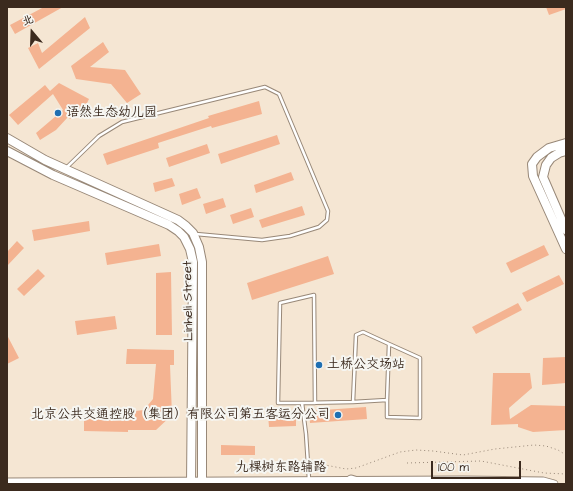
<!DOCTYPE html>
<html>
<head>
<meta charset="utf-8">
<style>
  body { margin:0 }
  #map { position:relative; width:573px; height:491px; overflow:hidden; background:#f5e6d3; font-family:"Architects Daughter","LXGW WenKai TC",sans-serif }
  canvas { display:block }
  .frame { position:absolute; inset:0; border:8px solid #3b2a1e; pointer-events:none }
  .north { position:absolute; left:12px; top:12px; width:40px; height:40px; -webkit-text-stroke:3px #f6f6f2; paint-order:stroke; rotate:341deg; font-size:11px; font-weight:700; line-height:16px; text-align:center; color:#3b2a1e }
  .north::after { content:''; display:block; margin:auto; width:14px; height:18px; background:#3b2a1e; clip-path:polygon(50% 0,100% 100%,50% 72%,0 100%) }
  .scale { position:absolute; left:431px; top:461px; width:90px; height:18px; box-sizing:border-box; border:2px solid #3b2a1e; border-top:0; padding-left:5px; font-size:12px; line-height:14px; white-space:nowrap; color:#3b2a1e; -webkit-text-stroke:3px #f6f6f2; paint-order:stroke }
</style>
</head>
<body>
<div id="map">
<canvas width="573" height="491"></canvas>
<div class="frame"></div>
<div class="north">北</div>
<div class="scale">100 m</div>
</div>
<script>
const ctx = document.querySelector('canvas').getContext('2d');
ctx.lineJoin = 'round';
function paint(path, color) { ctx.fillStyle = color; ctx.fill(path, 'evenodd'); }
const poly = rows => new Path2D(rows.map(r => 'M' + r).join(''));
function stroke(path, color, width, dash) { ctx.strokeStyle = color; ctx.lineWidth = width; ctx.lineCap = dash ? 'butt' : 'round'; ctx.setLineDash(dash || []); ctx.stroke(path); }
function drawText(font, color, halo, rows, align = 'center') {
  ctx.font = font + ' "Architects Daughter","LXGW WenKai TC",sans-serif'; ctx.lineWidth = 4; ctx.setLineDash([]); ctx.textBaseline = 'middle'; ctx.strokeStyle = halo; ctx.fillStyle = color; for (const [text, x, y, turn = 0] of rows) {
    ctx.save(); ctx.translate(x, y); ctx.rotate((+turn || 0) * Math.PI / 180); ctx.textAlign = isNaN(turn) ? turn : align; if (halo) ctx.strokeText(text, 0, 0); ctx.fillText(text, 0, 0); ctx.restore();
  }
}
paint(poly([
  [44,7,63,7,15,34,10,25],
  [546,7,566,7,566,9,549,15],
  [85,17,90,28,39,69,28,48,38,43,42,53],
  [103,42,109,52,90,67,125,70,141,94,127,103,111,84,76,79,71,66],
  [59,83,89,99,86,105,88,107,81,115,77,113,70,119,68,117,56,130,40,140,36,133,63,110,53,94,18,125,9,115,45,85,50,91],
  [259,101,262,114,212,128,211,126,158,143,159,148,107,165,103,154,209,118,208,116],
  [277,135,280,144,221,164,218,154],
  [207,144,210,153,169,167,166,158],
  [291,172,294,180,256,193,254,185],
  [172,178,175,186,155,192,153,183],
  [197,188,201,198,182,205,179,194],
  [223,198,226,207,206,214,203,204],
  [302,206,305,215,262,228,259,220],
  [251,208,254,217,233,224,230,215],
  [89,221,90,231,34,241,32,230],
  [17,241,24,248,7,266,7,252],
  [159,244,161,256,107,265,105,253],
  [544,245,549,255,511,273,506,263],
  [328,256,334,274,252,300,247,283],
  [38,269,45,276,24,296,17,289],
  [171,272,172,335,156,335,156,273],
  [559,275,564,284,527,302,522,293],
  [518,303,522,310,476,334,472,327],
  [115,316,117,329,77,335,75,321],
  [7,335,19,358,7,364],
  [127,349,174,350,174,365,170,365,172,415,156,430,128,430,128,432,84,431,84,416,135,417,135,411,144,410,153,399,156,364,126,364],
  [566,357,566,383,542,385,543,358],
  [493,373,530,373,532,388,509,408,510,419,531,405,566,406,566,430,533,432,518,427,518,424,491,425],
  [366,407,367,419,310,423,309,411],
  [296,414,296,426,269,427,268,415],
  [221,445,255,446,255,455,221,455]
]), '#f4b391');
const service = poly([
  [66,168,99,136,122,122,265,87,279,94,328,211,327,220,319,227,290,236,262,240,196,234],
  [387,400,387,417,420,418,420,358,389,344],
  [302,403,278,403,280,303,314,295,315,403],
  [309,480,306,434,302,403,353,402,387,400,389,344,363,332,356,335,353,402]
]);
const tertiary = poly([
  [7,482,463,480,543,481,554,484]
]);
const primary = poly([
  [7,138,45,160,178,220,186,226,193,233,199,247,202,262,202,484],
  [566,143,549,148,537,157,532,164,533,176,566,249],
  [7,151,53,175,169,225,178,231,184,237,190,249,193,262,191,484],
  [566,151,559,153,551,158,546,165,543,177,566,230]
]);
const trunk = poly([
  [351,480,364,484]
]);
stroke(service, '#988878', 4.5);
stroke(tertiary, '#988878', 9);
stroke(primary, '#988878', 10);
stroke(trunk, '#988878', 11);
stroke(poly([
  [407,463,481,461,544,473,566,474],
  [313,471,325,465,346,469,356,468,400,452,416,450,433,451,463,455,495,449,534,445,546,446,558,450,566,455]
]), '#988878', 1, [1, 3]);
stroke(service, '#fff', 2.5);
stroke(tertiary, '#fff', 7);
stroke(primary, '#fff', 8);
stroke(trunk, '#fff', 9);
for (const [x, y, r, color] of [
  [58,113,4,"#1f6fb2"],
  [319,365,4,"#1f6fb2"],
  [338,415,4,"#1f6fb2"]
]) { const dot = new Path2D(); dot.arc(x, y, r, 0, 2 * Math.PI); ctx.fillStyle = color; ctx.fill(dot); stroke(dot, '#f6f6f2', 1.5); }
drawText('13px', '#3b2a1e', '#f6f6f2', [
  ["语然生态幼儿园",66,113],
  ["土桥公交场站",327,365],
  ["北京公共交通控股（集团）有限公司第五客运分公司",330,415,"right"]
], 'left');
drawText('13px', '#3b2a1e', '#f6f6f2', [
  ["Linheli Street",189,301,-91],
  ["九棵树东路辅路",281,468]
]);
</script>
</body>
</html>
